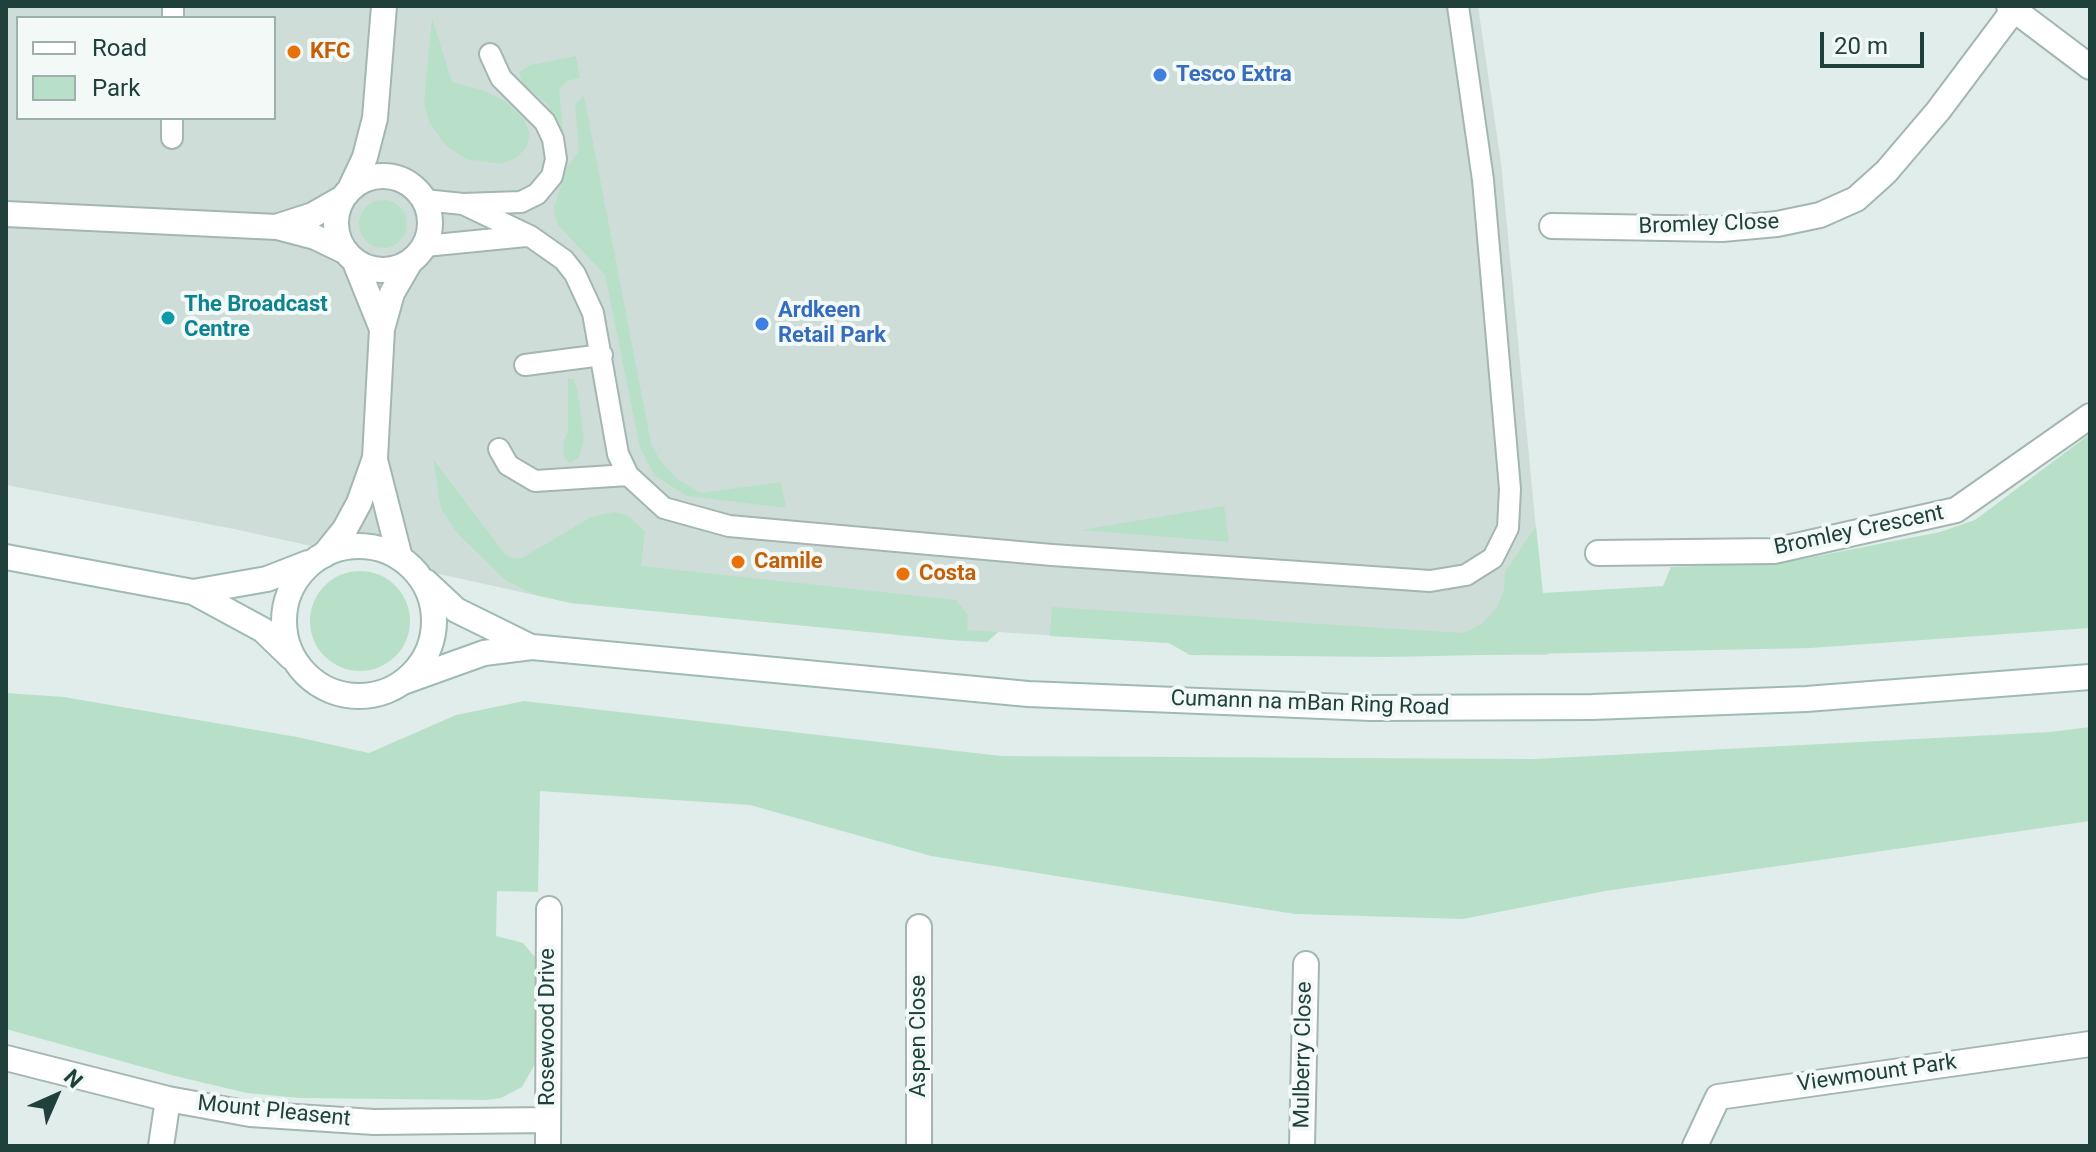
<!DOCTYPE html>
<html>
<head>
<meta charset="utf-8">
<style>
  body { margin:0 }
  #map { position:relative; width:2096px; height:1152px; overflow:hidden; background:#e1edea; font-family:Roboto,sans-serif }
  canvas { display:block }
  .frame { position:absolute; inset:0; border:8px solid #20403c; pointer-events:none }
  .legend { position:absolute; left:16px; top:16px; width:260px; height:104px; box-sizing:border-box; background:#f2f9f7; border:2px solid #9eafac; margin:0; padding:10px 14px; list-style:none; font-size:24px; color:#20403c }
  .legend li { display:flex; align-items:center; gap:16px; height:40px }
  .legend b { width:40px; border:2px solid #9eafac }
  .north { position:absolute; left:16px; top:1056px; width:80px; height:80px; -webkit-text-stroke:6px #f2f9f7; paint-order:stroke; rotate:45deg; font-size:22px; font-weight:700; line-height:32px; text-align:center; color:#20403c }
  .north::after { content:''; display:block; margin:auto; width:28px; height:36px; background:#20403c; clip-path:polygon(50% 0,100% 100%,50% 72%,0 100%) }
  .scale { position:absolute; left:1820px; top:32px; width:104px; height:36px; box-sizing:border-box; border:4px solid #20403c; border-top:0; padding-left:10px; font-size:24px; line-height:28px; white-space:nowrap; color:#20403c; -webkit-text-stroke:6px #f2f9f7; paint-order:stroke }
</style>
</head>
<body>
<div id="map">
<canvas width="2096" height="1152"></canvas>
<div class="frame"></div>
<ul class="legend">
<li><b style="height:10px;background:#fff"></b>Road</li>
<li><b style="height:22px;background:#b8e0c9"></b>Park</li>
</ul>
<div class="north">N</div>
<div class="scale">20 m</div>
</div>
<script>
const ctx = document.querySelector('canvas').getContext('2d');
ctx.lineJoin = 'round';
function paint(path, color) { ctx.fillStyle = color; ctx.fill(path, 'evenodd'); }
const poly = rows => new Path2D(rows.map(r => 'M' + r).join(''));
function stroke(path, color, width, dash) { ctx.strokeStyle = color; ctx.lineWidth = width; ctx.lineCap = dash ? 'butt' : 'round'; ctx.setLineDash(dash || []); ctx.stroke(path); }
function drawText(font, color, halo, rows, align = 'center') {
  ctx.font = font + ' Roboto,sans-serif'; ctx.lineWidth = 8; ctx.setLineDash([]); ctx.textBaseline = 'middle'; ctx.strokeStyle = halo; ctx.fillStyle = color; for (const [text, x, y, turn = 0] of rows) {
    ctx.save(); ctx.translate(x, y); ctx.rotate((+turn || 0) * Math.PI / 180); ctx.textAlign = isNaN(turn) ? turn : align; if (halo) ctx.strokeText(text, 0, 0); ctx.fillText(text, 0, 0); ctx.restore();
  }
}
paint(poly([
  [6,6,1478,6,1501,163,1548,655,1190,655,1169,643,998,632,987,642,951,640,571,603,234,529,6,485],
  [18,18,274,18,274,118,18,118]
]), '#cfddd9');
paint(poly([
  [432,18,452,82,485,91,505,101,524,119,530,134,526,148,516,158,502,164,466,159,446,146,429,122,424,102],
  [576,56,580,78,567,81,559,89,563,131,547,104,522,83,519,72,530,65],
  [584,96,651,443,659,459,677,479,701,493,781,482,786,508,687,496,655,476,640,448,605,275,559,226,555,217,554,207,567,167,579,151,575,104],
  '359 224a24 24 0 1 1 48 0a24 24 0 1 1-48 0Z',
  [568,379,574,379,577,389,584,437,579,458,570,463,564,457,563,442,568,432],
  [2090,434,2090,628,1811,648,1387,657,1190,655,1169,643,1050,636,1052,607,1463,633,1482,624,1497,607,1504,591,1505,572,1536,526,1543,593,1663,586,1671,567,1787,562,1940,532,1975,520],
  [433,459,505,554,513,558,522,558,591,517,614,512,629,516,645,532,641,566,956,600,968,615,967,630,998,632,987,642,951,640,571,603,535,595,505,580,458,534,441,509],
  [1224,506,1229,542,1081,530],
  '310 621a50 50 0 1 1 100 0a50 50 0 1 1-100 0Z',
  [6,693,64,697,297,737,369,753,456,715,524,701,1001,756,1535,759,2050,732,2090,727,2090,821,1605,891,1463,919,1295,914,931,856,750,805,540,791,538,892,497,891,496,936,523,943,535,957,537,968,535,1064,522,1087,501,1098,486,1100,300,1098,247,1093,175,1076,6,1029]
]), '#b8e0c9');
const service = poly([
  [173,18,173,6],
  [172,138,172,118],
  [424,200,463,204,521,202,537,194,552,176,556,159,553,139,545,122,501,78,490,54],
  [463,204,530,236,564,260,575,274,593,313,618,454,628,475,664,508,729,526,1052,555,1430,581,1466,575,1493,558,1508,528,1510,489,1483,180,1458,6],
  [425,246,526,236],
  [525,365,602,355],
  [499,449,508,465,535,481,628,475]
]);
const minor = poly([
  [2009,6,2090,67],
  '336 223a47 47 0 1 1 94 0a47 47 0 1 1-94 0Z',
  [351,187,365,157,375,118,384,6],
  [6,214,277,227,315,237,344,251],
  [279,226,313,215,341,199],
  [1552,226,1722,229,1777,224,1820,215,1856,199,1886,172,1938,111,2013,11],
  [355,262,382,329],
  [375,460,400,558],
  [1598,553,1774,551,1956,510,2090,416],
  [324,555,345,529,359,503,375,458,382,329,392,293,410,262],
  [919,927,919,1146],
  [6,1058,168,1099,250,1114,374,1122,548,1120],
  [161,1146,168,1099],
  [548,1146,549,909],
  [1302,1146,1306,964],
  [1695,1146,1718,1097,2090,1044]
]);
const secondary = poly([
  '284 621a75 75 0 1 1 150 0a75 75 0 1 1-150 0Z',
  [6,557,193,592,267,579,308,563],
  [426,582,456,610,529,646],
  [193,592,263,630,291,657],
  [403,682,484,653,532,647,1028,694,1371,708,1592,707,1806,699,2090,677]
]);
stroke(service, '#a3b6b2', 24);
stroke(minor, '#a3b6b2', 28);
stroke(secondary, '#9fbab4', 28);
stroke(service, '#fff', 20);
stroke(minor, '#fff', 24);
stroke(secondary, '#fff', 24);
for (const [x, y, r, color] of [
  [294,52,8,"#e8710a"],
  [1160,75,8,"#3f7fe0"],
  [168,318,8,"#0f9aa8"],
  [762,324,8,"#3f7fe0"],
  [738,562,8,"#e8710a"],
  [903,574,8,"#e8710a"]
]) { const dot = new Path2D(); dot.arc(x, y, r, 0, 2 * Math.PI); ctx.fillStyle = color; ctx.fill(dot); stroke(dot, '#f2f9f7', 3); }
drawText('bold 22px', '#c56008', '#f2f9f7', [
  ["KFC",310,52],
  ["Camile",754,562],
  ["Costa",919,574]
], 'left');
drawText('bold 22px', '#366cbe', '#f2f9f7', [
  ["Tesco Extra",1176,75],
  ["Ardkeen",778,311],
  ["Retail Park",778,336]
], 'left');
drawText('22px', '#20403c', '#f2f9f7', [
  ["Bromley Close",1709,225,-2],
  ["Bromley Crescent",1859,531,-12],
  ["Cumann na mBan Ring Road",1310,704,2],
  ["Rosewood Drive",548,1027,-90],
  ["Aspen Close",919,1036,-90],
  ["Mulberry Close",1304,1055,-89],
  ["Viewmount Park",1877,1074,-8],
  ["Mount Pleasent",274,1112,6]
]);
drawText('bold 22px', '#0d838f', '#f2f9f7', [
  ["The Broadcast",184,305],
  ["Centre",184,330]
], 'left');
</script>
</body>
</html>
